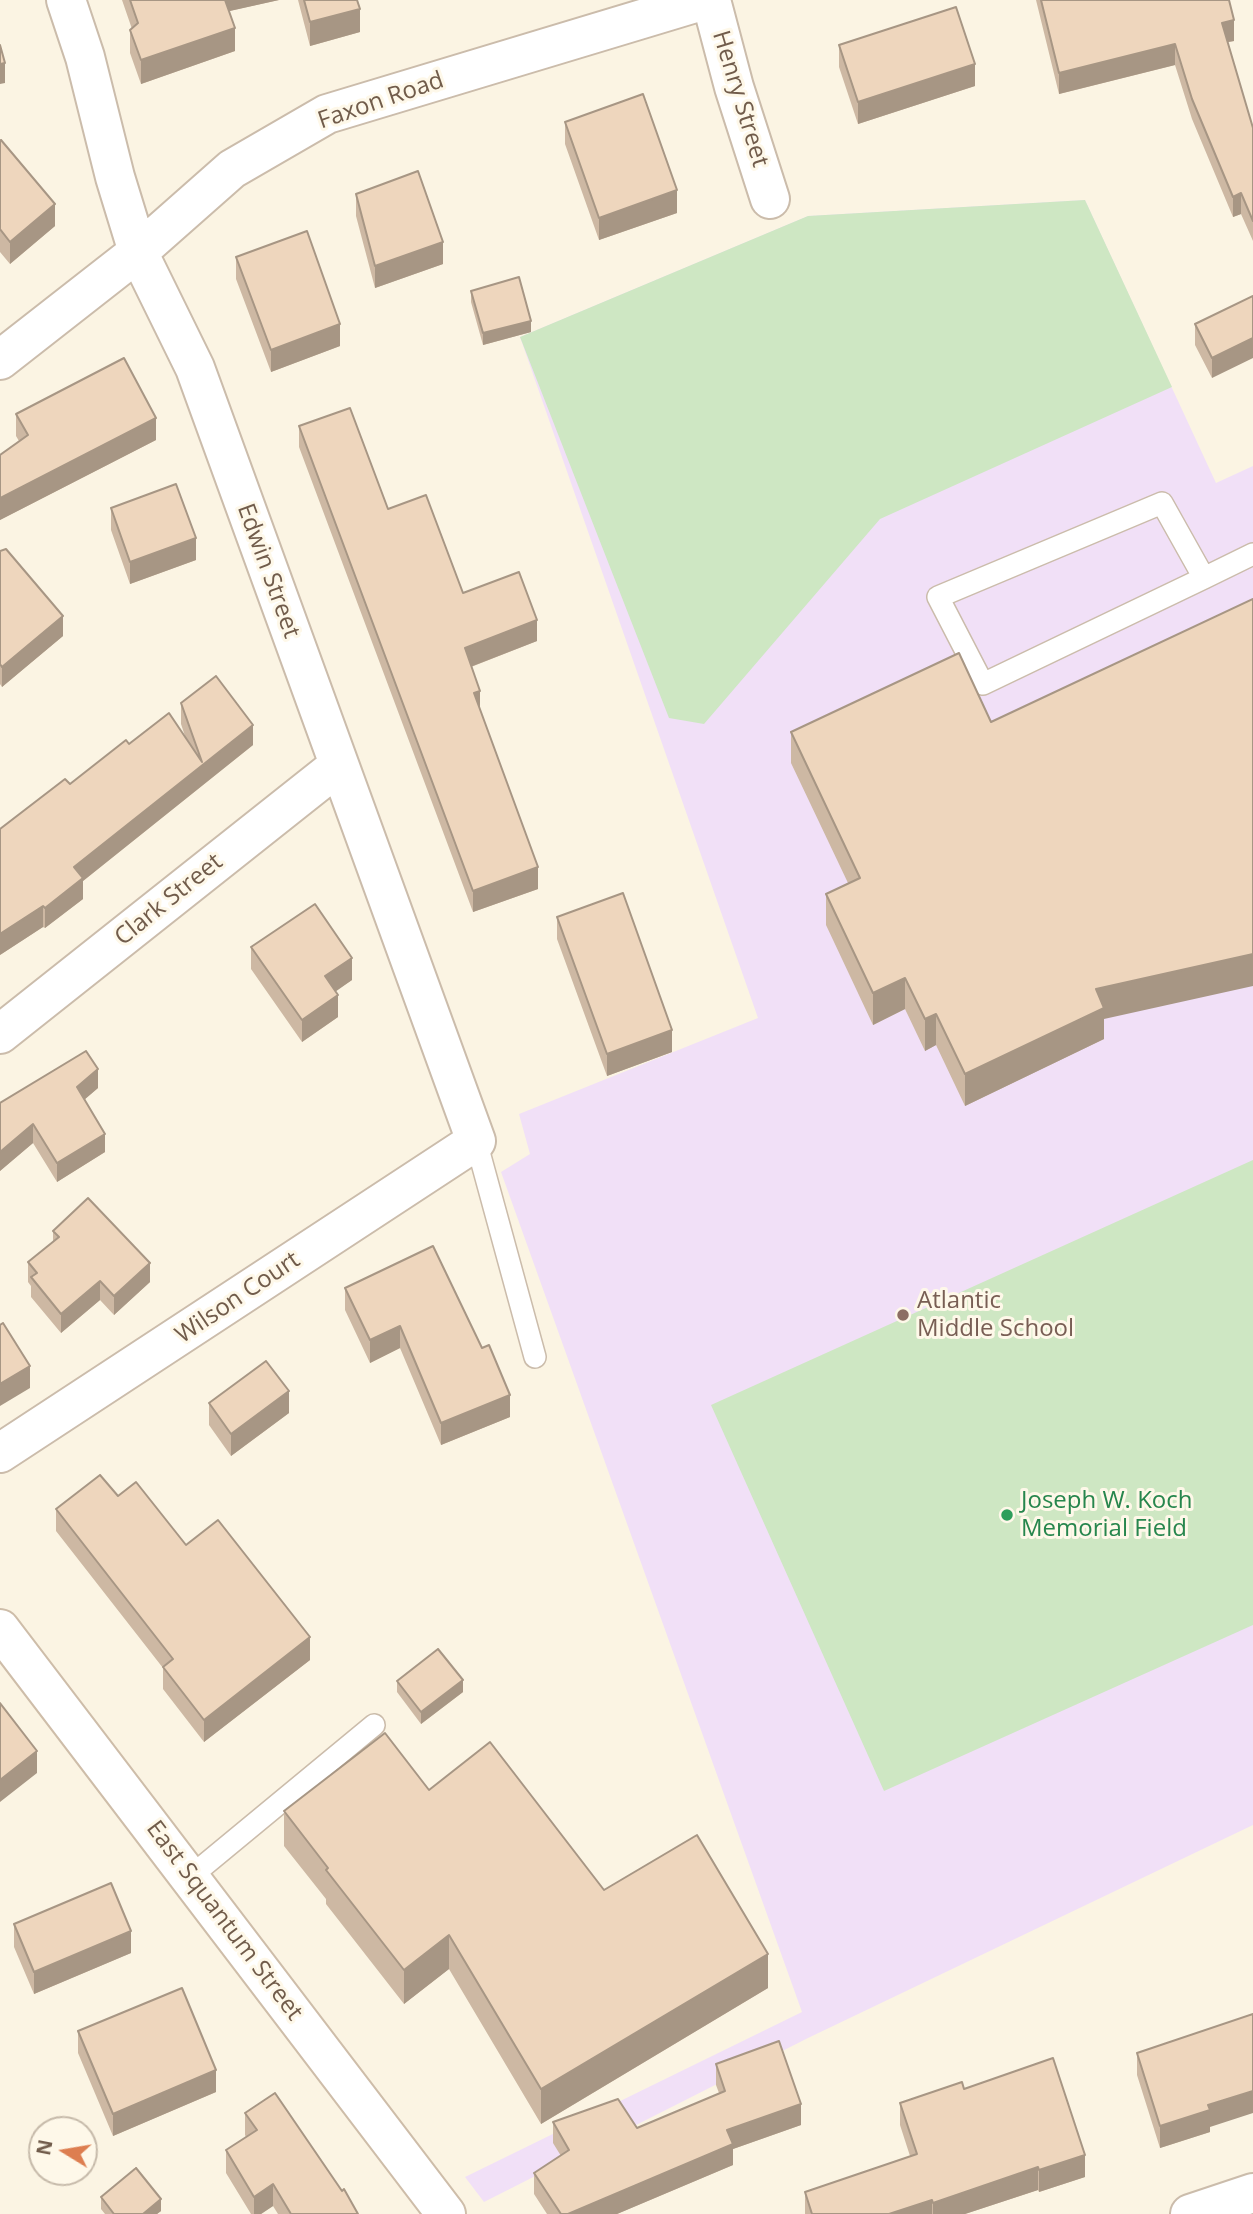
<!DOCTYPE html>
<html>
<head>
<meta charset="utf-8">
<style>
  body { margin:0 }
  #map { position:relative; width:1253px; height:2214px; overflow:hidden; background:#fbf4e3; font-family:"Open Sans",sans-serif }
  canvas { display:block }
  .north { position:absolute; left:28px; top:2116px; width:70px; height:70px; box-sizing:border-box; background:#fef8e9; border:2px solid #c6baaa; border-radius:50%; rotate:281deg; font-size:19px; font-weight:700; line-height:28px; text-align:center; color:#715c4b }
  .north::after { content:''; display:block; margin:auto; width:24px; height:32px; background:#dd7e50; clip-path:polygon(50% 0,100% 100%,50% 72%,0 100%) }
</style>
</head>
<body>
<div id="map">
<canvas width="1253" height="2214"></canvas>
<div class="north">N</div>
</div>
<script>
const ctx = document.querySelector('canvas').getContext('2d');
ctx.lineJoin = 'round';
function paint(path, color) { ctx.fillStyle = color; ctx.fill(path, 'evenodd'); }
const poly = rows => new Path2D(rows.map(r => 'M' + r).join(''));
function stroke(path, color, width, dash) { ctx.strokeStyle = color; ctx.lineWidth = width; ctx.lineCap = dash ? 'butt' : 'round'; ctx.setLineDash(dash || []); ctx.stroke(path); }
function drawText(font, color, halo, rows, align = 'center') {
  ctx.font = font + ' "Open Sans",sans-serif'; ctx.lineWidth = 6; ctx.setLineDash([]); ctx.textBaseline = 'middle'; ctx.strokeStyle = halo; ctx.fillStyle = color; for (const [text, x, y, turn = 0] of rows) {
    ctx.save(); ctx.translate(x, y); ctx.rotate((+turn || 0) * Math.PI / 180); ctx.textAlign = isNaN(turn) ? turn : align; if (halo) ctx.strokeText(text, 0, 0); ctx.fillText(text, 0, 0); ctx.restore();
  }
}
paint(poly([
  [1085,200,1216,483,1253,466,1253,1825,808,2038,484,2202,465,2177,802,2012,501,1172,530,1154,519,1114,758,1018,520,337,808,216]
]), '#f1e0f7');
paint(poly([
  [1085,200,1172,387,880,519,704,724,669,718,520,337,808,216],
  [1253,1160,1253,1625,884,1791,711,1405]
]), '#cee7c3');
const service = poly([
  [1204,578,1162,503,938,597,983,684,1204,578,1253,554],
  [476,1141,535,1357],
  [190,1877,374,1725]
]);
const minor = poly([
  [711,0,734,87,770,199],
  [0,360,138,252,232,169,327,114,705,0],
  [0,1034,338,766],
  [0,1453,476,1141,195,368,138,252,115,177,85,57,66,0]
]);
const tertiary = poly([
  [1190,2214,1253,2193]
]);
const secondary = poly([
  [0,1629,446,2214]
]);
stroke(service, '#cbbcab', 24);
stroke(minor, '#cbbcab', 42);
stroke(tertiary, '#cbbcab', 42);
stroke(secondary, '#cebda9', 42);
stroke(service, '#fff', 21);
stroke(minor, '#fff', 38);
stroke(tertiary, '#fff', 38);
stroke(secondary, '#fff', 38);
paint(poly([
  [122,0,279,0,229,11,235,51,141,84,130,53,130,30,132,29],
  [298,0,357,0,360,32,310,46],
  [1036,0,1229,0,1234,41,1228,42,1253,128,1253,241,1241,214,1233,217,1192,119,1175,65,1059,94],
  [839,45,975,86,858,124,839,67],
  [565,122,677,213,599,240,565,144],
  [0,141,55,226,10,264,0,252],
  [356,194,443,264,375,288,356,216],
  [236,257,340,346,271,372,236,279],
  [471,291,531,332,483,345,471,302],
  [1253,296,1212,378,1195,345,1195,324],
  [16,414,156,440,0,520,0,455,19,441,16,436],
  [299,426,388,509,463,593,537,641,471,667,480,709,538,889,473,912,299,447],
  [111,508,196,560,130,584,111,530],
  [0,551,63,636,2,687,0,684],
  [181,703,253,745,83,881,83,899,45,928,43,927,0,955,70,784,129,744,186,739,181,724],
  [791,732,1104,1019,1104,1039,965,1106,936,1045,925,1051,905,1009,873,1025,826,925,826,894,848,883,791,763],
  [557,917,672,1052,607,1076,557,939],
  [251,947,352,980,335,991,338,1017,302,1042,251,969],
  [98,1088,85,1099,105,1152,57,1182,33,1143,0,1171,0,1103],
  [53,1231,150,1282,114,1315,100,1300,61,1333,31,1297,31,1286,28,1282,28,1262,53,1242],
  [433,1246,510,1417,441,1445,400,1348,370,1363,345,1310,345,1288],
  [209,1403,289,1413,231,1456,209,1425],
  [118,1496,186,1545,310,1660,204,1742,163,1689,163,1668,56,1531,56,1509],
  [397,1681,463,1692,421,1724,397,1692],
  [429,1790,604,1890,768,1988,541,2124,449,1969,404,2004,326,1904,326,1899,284,1846,284,1811],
  [14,1924,131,1953,34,1994,14,1947],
  [78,2031,216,2092,113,2136,78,2053],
  [1137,2053,1210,2127,1210,2132,1160,2148,1137,2075],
  [716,2064,801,2125,733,2149,733,2165,617,2214,547,2214,534,2194,534,2173,561,2156,553,2143,553,2122,637,2128,719,2093,716,2085],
  [964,2089,1085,2177,1039,2192,1038,2190,965,2214,805,2214,805,2192,910,2156,900,2125,900,2103],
  [245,2113,358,2214,278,2214,273,2206,261,2214,251,2214,226,2173,226,2150,246,2137,245,2135],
  [101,2197,161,2211,157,2214,105,2214,101,2209]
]), '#cdb8a3');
paint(poly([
  [221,0,279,0,221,13],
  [360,9,360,32,310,46,310,22],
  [1234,20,1234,41,1222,43,1222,23],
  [235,28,235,51,141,84,141,60],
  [1175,44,1175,65,1059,94,1059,73],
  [5,63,5,83,0,84,0,64],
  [975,64,975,86,858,124,858,102],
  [677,190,677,213,599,240,599,218],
  [1241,193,1241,214,1233,217,1233,197],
  [55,204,55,226,10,264,10,242],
  [443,242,443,264,375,288,375,266],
  [531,321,531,332,483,345,483,333],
  [340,324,340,346,271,372,271,350],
  [1253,338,1253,358,1212,378,1212,358],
  [156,418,156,440,0,520,0,498],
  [196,538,196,560,130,584,130,562],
  [63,616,63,636,2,687,2,667],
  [537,620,537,641,465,669,465,648],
  [480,691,480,712,474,693],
  [253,725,253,745,83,881,83,899,45,928,45,908,74,867],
  [538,867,538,889,473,912,473,891],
  [43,906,43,927,0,955,0,934],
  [1253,954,1253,986,1104,1019,1104,1039,965,1106,965,1074,1096,989],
  [352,958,352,980,325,999,325,976],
  [905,978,905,1009,873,1025,873,993],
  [338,995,338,1017,302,1042,302,1020],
  [936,1014,936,1045,925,1051,925,1019],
  [672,1030,672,1052,607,1076,607,1054],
  [98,1069,98,1088,77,1106,77,1087],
  [33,1124,33,1143,0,1171,0,1152],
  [105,1134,105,1152,57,1182,57,1163],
  [150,1263,150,1282,114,1315,114,1296],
  [100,1281,100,1300,61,1333,61,1314],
  [400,1326,400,1348,370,1363,370,1340],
  [30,1366,30,1388,0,1406,0,1384],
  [289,1391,289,1413,231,1456,231,1434],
  [510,1395,510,1417,441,1445,441,1423],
  [310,1637,310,1660,204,1742,204,1720],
  [463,1680,463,1692,421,1724,421,1712],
  [37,1751,37,1773,0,1802,0,1780],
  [131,1931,131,1953,34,1994,34,1972],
  [449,1935,449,1969,404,2004,404,1970],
  [768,1954,768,1988,541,2124,541,2089],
  [216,2070,216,2092,113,2136,113,2114],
  [1253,2091,1253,2113,1210,2127,1210,2132,1160,2148,1160,2126,1208,2105],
  [801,2104,801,2125,733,2149,733,2165,617,2214,568,2214,727,2130],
  [1085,2155,1085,2177,1039,2192,1039,2170],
  [1038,2167,1038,2190,965,2214,933,2214,933,2203],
  [273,2184,273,2206,261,2214,254,2214,254,2197],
  [161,2199,161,2211,157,2214,143,2214],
  [932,2200,932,2214,889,2214]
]), '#a79684');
const building = poly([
  [130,0,225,0,235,28,141,60,130,30,138,23,130,0],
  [304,0,357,0,360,9,310,22,304,0],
  [1041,0,1229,0,1234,20,1222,23,1253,128,1253,221,1241,193,1233,197,1192,99,1175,44,1059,73,1041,0],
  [956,7,975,64,858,102,839,45,956,7],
  [0,45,5,63,0,64,0,45],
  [643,94,677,190,599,218,565,122,643,94],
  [1,140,55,204,10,242,0,229,0,141,1,140],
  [418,171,443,242,375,266,356,194,418,171],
  [307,231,340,324,271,350,236,257,307,231],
  [519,277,531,321,483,333,471,291,519,277],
  [1253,296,1253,338,1212,358,1195,324,1253,296],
  [124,358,156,418,0,498,0,455,28,435,16,414,124,358],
  [350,408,388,509,426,495,463,593,519,572,537,620,465,648,480,691,474,693,538,867,473,891,299,426,350,408],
  [176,484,196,538,130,562,111,508,176,484],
  [6,549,63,616,2,667,0,664,0,551,6,549],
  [1253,599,1253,954,1096,989,1104,1008,965,1074,936,1014,925,1019,905,978,873,993,826,894,860,878,791,732,959,653,991,722,1253,599],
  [216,676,253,725,74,867,83,878,45,908,43,906,0,934,0,829,65,779,70,784,126,740,129,744,169,713,202,762,181,703,216,676],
  [623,893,672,1030,607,1054,557,917,623,893],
  [315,904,352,958,325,976,338,995,302,1020,251,947,315,904],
  [86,1051,98,1069,77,1087,105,1134,57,1163,33,1124,0,1152,0,1103,86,1051],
  [88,1198,150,1263,114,1296,100,1281,61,1314,31,1277,37,1273,28,1262,59,1237,53,1231,88,1198],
  [433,1246,482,1348,489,1345,510,1395,441,1423,400,1326,370,1340,345,1288,433,1246],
  [3,1323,30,1366,0,1384,0,1325,3,1323],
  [266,1361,289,1391,231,1434,209,1403,266,1361],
  [100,1475,118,1496,136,1482,186,1545,218,1520,310,1637,204,1720,163,1667,173,1659,56,1509,100,1475],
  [438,1649,463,1680,421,1712,397,1681,438,1649],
  [0,1703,37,1751,0,1780,0,1703],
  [385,1733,429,1790,490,1742,604,1890,697,1835,768,1954,541,2089,449,1935,404,1970,326,1870,328,1868,284,1811,385,1733],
  [111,1883,131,1931,34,1972,14,1924,111,1883],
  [182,1988,216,2070,113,2114,78,2031,182,1988],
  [1253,2014,1253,2091,1208,2105,1210,2110,1160,2126,1137,2053,1253,2014],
  [779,2041,801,2104,727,2130,733,2144,568,2214,561,2214,534,2173,569,2150,553,2122,618,2099,637,2128,725,2091,716,2064,779,2041],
  [1053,2058,1085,2155,1039,2170,1038,2167,933,2203,932,2200,889,2214,812,2214,805,2192,917,2154,900,2103,962,2082,964,2089,1053,2058],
  [275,2093,342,2191,344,2189,358,2214,291,2214,273,2184,254,2197,226,2150,257,2130,245,2113,275,2093],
  [136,2168,161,2199,143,2214,114,2214,101,2197,136,2168]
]);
paint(building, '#eed6bd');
stroke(building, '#a79684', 2);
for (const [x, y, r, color] of [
  [903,1315,7,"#8d6e63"],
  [1007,1515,7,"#2e9e5b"]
]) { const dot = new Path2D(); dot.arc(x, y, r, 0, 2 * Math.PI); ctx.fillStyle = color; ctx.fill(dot); stroke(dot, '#fef8e9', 2.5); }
drawText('24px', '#715c4b', '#fef8e9', [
  ["Henry Street",740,99,73],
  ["Faxon Road",381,101,-19],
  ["Edwin Street",268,571,70],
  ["Clark Street",169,900,-39],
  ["Wilson Court",238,1298,-34],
  ["East Squantum Street",224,1921,53]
]);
drawText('24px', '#785e54', '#fef8e9', [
  ["Atlantic",917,1301],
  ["Middle School",917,1329]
], 'left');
drawText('24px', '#27864d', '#fef8e9', [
  ["Joseph W. Koch",1021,1501],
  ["Memorial Field",1021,1529]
], 'left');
</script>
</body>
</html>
